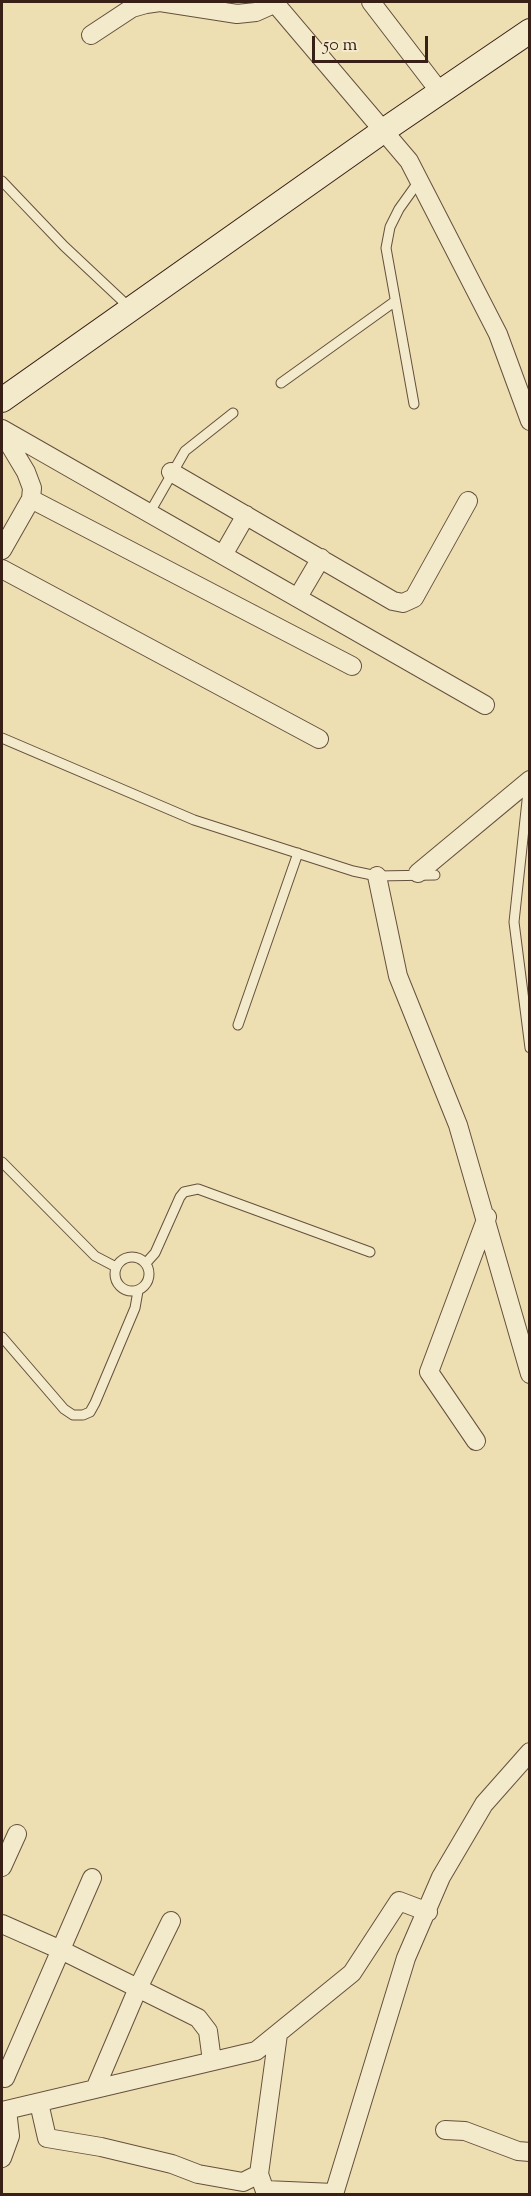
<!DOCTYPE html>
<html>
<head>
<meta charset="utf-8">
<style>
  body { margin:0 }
  #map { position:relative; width:531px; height:2196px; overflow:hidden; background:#eddfb1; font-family:"Sorts Mill Goudy",serif }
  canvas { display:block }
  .frame { position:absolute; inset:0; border:3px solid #382016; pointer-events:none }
  .scale { position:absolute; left:312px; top:36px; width:116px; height:27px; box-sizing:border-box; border:3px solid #382016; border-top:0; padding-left:8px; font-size:18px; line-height:21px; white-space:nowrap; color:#382016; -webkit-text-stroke:4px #f3eacc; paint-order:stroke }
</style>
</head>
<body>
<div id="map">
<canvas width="531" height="2196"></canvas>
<div class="frame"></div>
<div class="scale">50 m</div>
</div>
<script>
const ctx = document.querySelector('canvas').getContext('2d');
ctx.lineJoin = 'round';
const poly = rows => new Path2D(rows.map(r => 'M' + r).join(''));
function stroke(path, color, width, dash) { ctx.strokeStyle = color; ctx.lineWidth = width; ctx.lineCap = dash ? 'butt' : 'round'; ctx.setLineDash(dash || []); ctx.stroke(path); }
const service = poly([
  [2,181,64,246,129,307],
  [281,383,394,302],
  [414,404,386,248,390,227,399,209,419,181],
  [150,512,185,451,233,413],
  [2,738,194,820,353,871,377,876,435,875],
  [529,782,514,922,530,1048],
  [238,1025,298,853],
  [2,1162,95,1256,116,1267],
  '115 1274a17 17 0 1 1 34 0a17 17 0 1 1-34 0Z',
  [146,1263,155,1253,180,1197,184,1192,198,1189,370,1252],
  [2,1337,64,1409,73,1415,83,1415,90,1412,95,1403,135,1308,138,1291]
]);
const minor = poly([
  [274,2,409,161,498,334,530,421],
  [371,2,440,92],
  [91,35,132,8,146,4,160,2,237,14,256,12,276,3],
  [2,429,485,705],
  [2,432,26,472,32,488,31,499,2,550],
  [171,472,393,601,403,603,414,598,468,501],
  [31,499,352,666],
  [223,555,246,515],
  [2,569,319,739],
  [298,597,321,558],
  [418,873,530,780],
  [377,876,398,976,458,1125,530,1374],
  [476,1441,429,1372,487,1217],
  [2,1867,17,1834],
  [2,1924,61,1950,198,2018,208,2031,212,2061],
  [5,2078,92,1878],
  [95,2089,138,1988,171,1921],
  [39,2103,47,2138,101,2147,172,2164,198,2174,243,2182,259,2174],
  [2,2111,256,2051,352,1973,399,1901,428,1912],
  [445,2130,465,2131,518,2151,530,2152],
  [2,2158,10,2136,7,2110],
  [265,2190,334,2193],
  [266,2194,259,2174,278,2034],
  [334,2194,406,1958,441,1877,484,1804,530,1752]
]);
const secondary = poly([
  [2,400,383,131,530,31]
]);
stroke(service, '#65503d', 11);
stroke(minor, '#65503d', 20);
stroke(secondary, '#382016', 26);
stroke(service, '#f3eacc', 9);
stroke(minor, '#f3eacc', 18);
stroke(secondary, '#f3eacc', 24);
</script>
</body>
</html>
